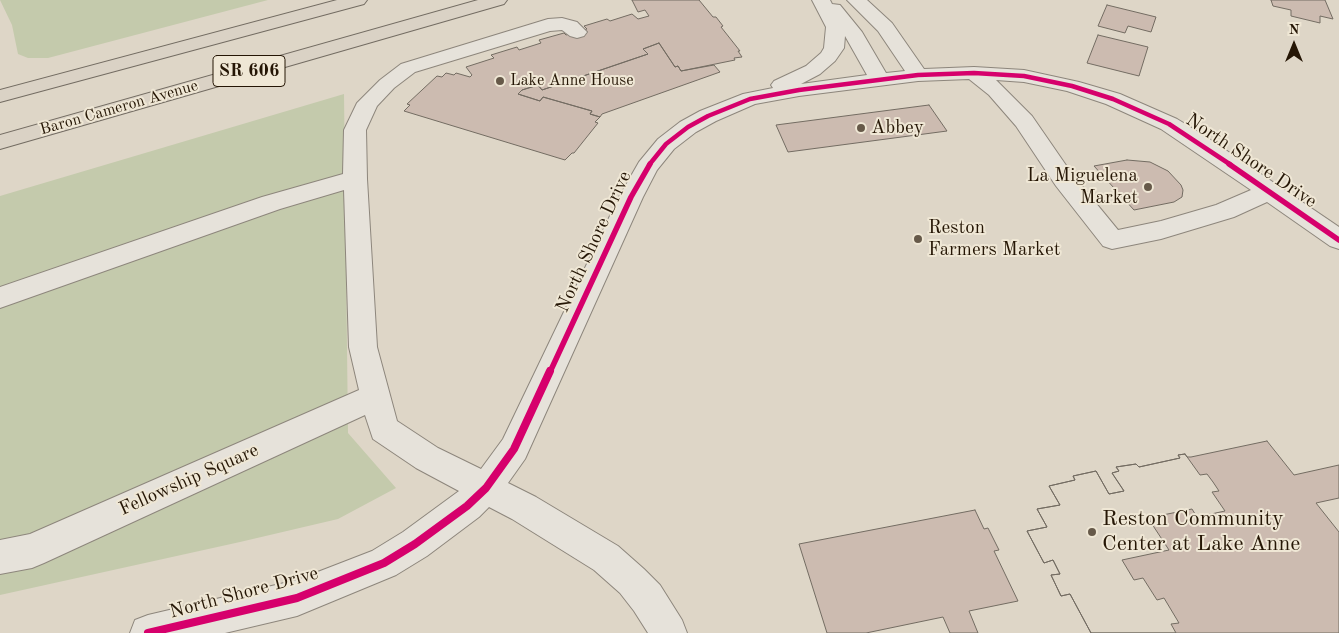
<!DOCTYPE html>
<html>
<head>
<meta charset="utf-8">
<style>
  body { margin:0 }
  #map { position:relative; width:1339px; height:633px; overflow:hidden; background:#ded6c7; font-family:"Old Standard TT",serif }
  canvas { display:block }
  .north { position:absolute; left:1269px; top:20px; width:50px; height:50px; -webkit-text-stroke:4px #efe7d5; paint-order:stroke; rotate:0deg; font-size:14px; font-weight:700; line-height:20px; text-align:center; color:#251605 }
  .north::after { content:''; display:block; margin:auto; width:18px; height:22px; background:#251605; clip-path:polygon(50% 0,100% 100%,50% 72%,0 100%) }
</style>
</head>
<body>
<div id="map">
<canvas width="1339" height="633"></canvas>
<div class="north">N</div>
</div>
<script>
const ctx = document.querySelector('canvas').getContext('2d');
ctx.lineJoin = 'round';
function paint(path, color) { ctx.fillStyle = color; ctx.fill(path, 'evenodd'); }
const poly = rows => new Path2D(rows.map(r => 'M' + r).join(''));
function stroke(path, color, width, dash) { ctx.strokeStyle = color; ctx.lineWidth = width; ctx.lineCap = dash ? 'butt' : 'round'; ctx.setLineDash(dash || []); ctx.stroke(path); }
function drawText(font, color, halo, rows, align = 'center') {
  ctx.font = font + ' "Old Standard TT",serif'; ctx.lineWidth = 4; ctx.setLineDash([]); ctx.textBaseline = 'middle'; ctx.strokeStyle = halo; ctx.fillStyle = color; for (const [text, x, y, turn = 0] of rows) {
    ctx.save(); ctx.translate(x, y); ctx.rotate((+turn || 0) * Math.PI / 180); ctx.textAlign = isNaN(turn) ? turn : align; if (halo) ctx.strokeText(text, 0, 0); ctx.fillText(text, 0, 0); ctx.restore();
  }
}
paint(poly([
  [0,0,268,0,48,58,28,58,18,54,12,25],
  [344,94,348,433,396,488,338,519,240,542,0,595,0,196]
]), '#c4caac');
const building = poly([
  [632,0,699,0,713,17,716,17,723,26,721,27,740,51,738,51,742,57,734,58,735,60,681,71,678,66,675,67,659,43,643,49,648,54,542,90,538,85,522,90,518,94,540,101,543,97,592,111,590,114,600,117,595,122,598,123,574,153,572,153,565,160,404,111,410,105,407,104,437,76,442,77,446,73,454,75,456,73,470,77,472,75,466,67,494,58,491,55,517,47,519,50,541,43,539,40,564,33,566,35,587,29,584,26,607,19,610,21,632,14,638,19,649,16,645,10,638,12,632,0],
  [1271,0,1325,0,1333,19,1320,16,1320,23,1291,16,1291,10,1273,6,1271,0],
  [1107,5,1156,17,1151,32,1128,26,1125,33,1098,26,1107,5],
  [1098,35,1148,47,1139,76,1087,63,1098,35],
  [659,43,675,67,678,66,681,71,714,65,720,72,602,114,600,117,590,114,592,111,543,97,540,101,518,94,522,90,538,85,542,90,648,54,643,49,659,43],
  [929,105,947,131,788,152,776,125,929,105],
  [1127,160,1150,162,1168,171,1181,185,1183,190,1182,197,1174,202,1134,210,1094,166,1127,160],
  [1267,441,1294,475,1339,465,1339,498,1316,503,1339,532,1339,633,1091,633,1070,594,1061,596,1051,575,1060,574,1053,560,1044,563,1027,531,1047,527,1037,509,1060,505,1049,486,1075,480,1073,476,1096,471,1109,494,1124,491,1112,473,1119,471,1116,467,1136,464,1139,467,1180,458,1178,455,1185,454,1187,457,1191,457,1267,441],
  [1185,454,1200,475,1207,474,1213,482,1219,491,1212,492,1225,511,1197,517,1192,509,1148,518,1169,550,1122,560,1134,580,1143,578,1157,600,1164,598,1179,623,1171,624,1176,633,1091,633,1070,594,1061,596,1051,575,1060,574,1053,560,1044,563,1027,531,1047,527,1037,509,1060,505,1049,486,1075,480,1073,476,1096,471,1109,494,1124,491,1112,473,1119,471,1116,467,1136,464,1139,467,1180,458,1178,455,1185,454],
  [975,510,984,529,988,528,999,550,994,551,1018,601,969,611,978,633,950,633,943,617,866,633,827,633,799,544,975,510]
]);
paint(building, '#ccbbb0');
stroke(building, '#736c62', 1);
const minor = poly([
  [812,0,830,0,832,4,840,5,862,32,886,73,905,71,878,31,847,0,867,0,892,23,924,69,974,67,1024,70,1079,82,1120,94,1177,119,1205,136,1339,227,1339,249,1330,246,1267,202,1234,217,1161,239,1112,249,1103,246,1056,186,1016,126,989,95,969,79,918,81,799,96,755,104,716,121,696,132,674,149,657,170,643,197,525,459,508,483,536,497,618,546,644,569,660,585,682,620,687,633,648,633,634,611,620,593,594,570,512,519,489,507,479,517,427,556,396,575,297,616,225,633,130,633,135,620,148,615,297,580,372,551,403,532,459,491,416,468,373,439,365,415,44,563,32,568,0,574,0,540,30,534,359,390,349,347,344,190,280,209,0,308,0,287,262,197,343,174,344,130,357,103,380,80,401,64,548,19,562,18,577,22,587,32,584,36,577,38,570,36,562,30,550,31,415,72,394,88,377,106,366,130,367,179,377,347,397,421,438,448,481,469,503,439,619,197,639,162,658,139,680,122,700,111,743,94,773,88,771,85,774,81,806,66,821,53,824,48,826,27,812,0],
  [845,36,867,75,801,84,820,74,835,61,844,48,845,36],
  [996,80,1024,82,1067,91,1106,104,1161,129,1251,190,1216,205,1161,221,1118,230,1072,174,1032,116,996,80]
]);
const major = poly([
  [337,0,367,0,364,4,0,102,0,90,337,0],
  [478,0,507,0,504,4,0,149,0,135,478,0]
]);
stroke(minor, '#8d867c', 2);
stroke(major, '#736c62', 2);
paint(minor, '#e6e2da');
paint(major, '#dad2c5');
stroke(poly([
  [649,165,666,144,688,127,708,116,750,99,799,90,918,75,974,73,1024,76,1072,86,1113,99,1169,124,1231,165]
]), '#d6006c', 4.5);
stroke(poly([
  [1229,164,1339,240],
  [550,372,631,197,650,164]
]), '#d6006c', 5.5);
stroke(poly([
  [148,633,297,598,384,563,415,544,467,506,486,488,514,449,550,371]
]), '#d6006c', 8);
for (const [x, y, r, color] of [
  [500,81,5,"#665949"],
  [861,128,5,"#665949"],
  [1148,187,5,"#665949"],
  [918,239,5,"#665949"],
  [1092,532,5,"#665949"]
]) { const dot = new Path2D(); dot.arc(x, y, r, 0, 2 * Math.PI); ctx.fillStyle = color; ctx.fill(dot); stroke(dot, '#efe7d5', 2); }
drawText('16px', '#251605', '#efe7d5', [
  ["Lake Anne House",510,81]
], 'left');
drawText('16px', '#251605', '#efe7d5', [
  ["Baron Cameron Avenue",119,108,-16]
]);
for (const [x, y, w] of [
  [249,71,72]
]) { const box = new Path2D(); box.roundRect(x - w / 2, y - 15.5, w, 31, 4); ctx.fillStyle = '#efe7d5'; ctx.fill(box); stroke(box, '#251605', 1); }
drawText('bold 18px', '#251605', null, [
  ["SR 606",249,71]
]);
drawText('19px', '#251605', '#efe7d5', [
  ["Abbey",871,128],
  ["La Miguelena",1138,176,"right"],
  ["Market",1138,198,"right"],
  ["Reston",928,228],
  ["Farmers Market",928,250]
], 'left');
drawText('19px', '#251605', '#efe7d5', [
  ["North Shore Drive",1251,161,34],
  ["North Shore Drive",594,242,-65],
  ["Fellowship Square",189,480,-24],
  ["North Shore Drive",244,593,-15]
]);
drawText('22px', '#251605', '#efe7d5', [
  ["Reston Community",1102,519],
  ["Center at Lake Anne",1102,544]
], 'left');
</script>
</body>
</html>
